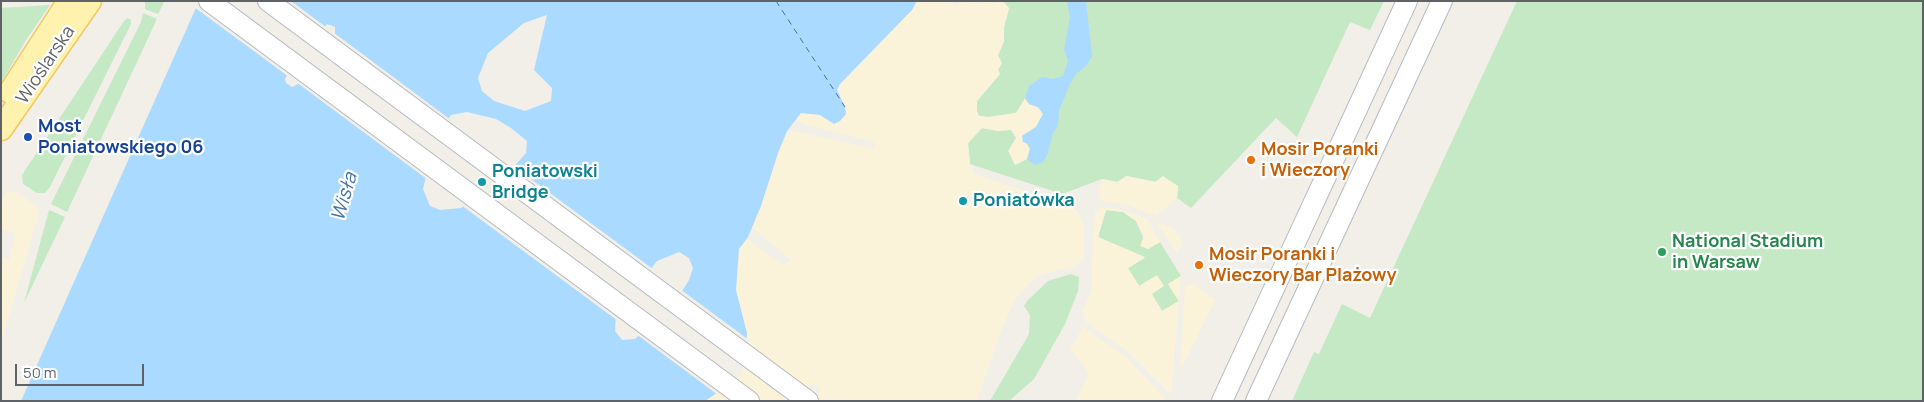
<!DOCTYPE html>
<html>
<head>
<meta charset="utf-8">
<style>
  body { margin:0 }
  #map { position:relative; width:1924px; height:402px; overflow:hidden; background:#f1efe8; font-family:Manrope,sans-serif }
  canvas { display:block }
  .frame { position:absolute; inset:0; border:2px solid #5f6368; pointer-events:none }
  .scale { position:absolute; left:15px; top:364px; width:129px; height:22px; box-sizing:border-box; border:2px solid #5f6368; border-top:0; padding-left:6px; font-size:15px; line-height:18px; white-space:nowrap; color:#5f6368; -webkit-text-stroke:4px #fff; paint-order:stroke }
</style>
</head>
<body>
<div id="map">
<canvas width="1924" height="402"></canvas>
<div class="frame"></div>
<div class="scale">50 m</div>
</div>
<script>
const ctx = document.querySelector('canvas').getContext('2d');
ctx.lineJoin = 'round';
function paint(path, color) { ctx.fillStyle = color; ctx.fill(path, 'evenodd'); }
const poly = rows => new Path2D(rows.map(r => 'M' + r).join(''));
function stroke(path, color, width, dash) { ctx.strokeStyle = color; ctx.lineWidth = width; ctx.lineCap = dash ? 'butt' : 'round'; ctx.setLineDash(dash || []); ctx.stroke(path); }
function drawText(font, color, halo, rows, align = 'center') {
  ctx.font = font + ' Manrope,sans-serif'; ctx.lineWidth = 4.5; ctx.setLineDash([]); ctx.textBaseline = 'middle'; ctx.strokeStyle = halo; ctx.fillStyle = color; for (const [text, x, y, turn = 0] of rows) {
    ctx.save(); ctx.translate(x, y); ctx.rotate((+turn || 0) * Math.PI / 180); ctx.textAlign = isNaN(turn) ? turn : align; if (halo) ctx.strokeText(text, 0, 0); ctx.fillText(text, 0, 0); ctx.restore();
  }
}
paint(poly([
  [145,1,164,1,164,2,158,14,145,9],
  [1003,1,1384,1,1370,30,1350,22,1297,137,1276,118,1191,208,1177,198,1178,186,1126,176,1117,182,1102,179,1062,194,970,164,968,143,982,128,999,131,1016,113,989,117,979,116,977,111,977,101,1000,74,998,70,998,55,1004,41,1004,27,1009,9],
  [1517,1,1923,1,1923,401,1292,401,1314,352,1319,354,1342,304,1370,318],
  [50,5,26,40,1,83,1,8],
  [143,13,157,19,67,212,51,204,141,22],
  [128,18,131,20,131,24,50,187,45,193,37,193,23,184,22,175,124,21],
  [49,210,65,217,24,303],
  [1106,210,1123,212,1136,221,1148,249,1160,242,1181,276,1168,284,1179,301,1162,311,1151,294,1157,276,1139,286,1128,268,1145,258,1098,237],
  [1071,274,1079,277,1078,291,1065,324,1034,379,1009,401,990,401,1029,334,1030,315,1024,306,1028,300,1048,281]
]), '#c5e8c5');
paint(poly([
  [917,1,951,1,954,7,963,1,973,1,980,5,981,1,991,1,992,4,1003,1,1009,8,1004,27,1004,41,998,55,1002,63,998,70,1000,74,977,101,977,111,979,116,989,117,1016,113,1025,98,1029,104,1038,107,1043,114,1036,127,1022,136,1030,149,1027,159,1015,165,1008,151,1016,138,1011,130,999,131,982,128,968,143,970,164,975,174,1041,197,1071,204,1079,214,1084,228,1084,259,1075,266,1043,274,1031,282,1017,296,1003,325,977,401,973,398,971,401,814,401,821,390,815,384,809,385,798,401,705,401,721,390,747,333,736,290,739,249,747,239,784,266,790,259,752,227,787,131,798,132,874,149,874,142,802,124,796,119,801,113,820,115,834,124,845,107,837,89,840,84,912,10],
  [1126,176,1155,182,1163,176,1178,186,1177,198,1156,216,1124,204,1106,202,1101,199,1099,194,1102,179,1117,182,1124,179],
  [7,192,17,192,35,205,39,213,3,336,1,335,1,257,9,260,16,234,1,229,1,202],
  [1103,207,1122,210,1147,219,1160,242,1148,249,1140,246,1144,235,1136,221,1123,212,1106,210,1098,237,1145,257,1128,268,1139,286,1157,275,1164,286,1152,294,1162,311,1179,301,1168,284,1181,276,1171,395,1131,354,1087,323,1084,317,1083,312,1092,289,1093,234,1095,212],
  [1156,222,1171,227,1181,238,1182,243,1177,253],
  [1193,284,1215,300,1183,365,1180,365,1185,286],
  [1083,327,1127,358,1167,401,1076,401,1089,373,1070,349]
]), '#fbf3d9');
paint(poly([
  [199,1,917,1,912,10,840,84,837,90,845,107,846,114,840,121,834,124,820,115,801,113,787,131,778,153,761,206,748,237,739,249,736,290,747,333,746,352,721,390,705,401,21,401],
  [547,15,534,70,552,88,551,101,525,111,494,101,482,91,478,78,488,53,524,23],
  [327,24,335,27,335,34,298,84,292,87,286,83,285,79,287,75],
  [467,112,496,119,511,128,527,141,526,153,509,172,461,208,440,210,430,206,423,189,431,156,443,128,451,115],
  [679,252,689,258,693,268,689,280,674,304,635,339,622,340,615,331,616,313,657,261],
  [1067,1,1086,1,1092,56,1087,65,1076,74,1070,84,1059,111,1058,126,1053,133,1048,153,1043,162,1035,165,1027,159,1030,149,1028,144,1023,142,1022,136,1036,127,1043,114,1038,107,1029,104,1025,98,1029,86,1042,77,1053,79,1063,76,1068,61,1064,50,1070,17]
]), '#aadaff');
paint(poly([
  [196,1,291,1,326,27,289,77,194,7],
  [333,32,451,120,445,129,434,157,428,180,296,82],
  [512,165,653,269,619,314,618,321,461,205,507,171],
  [680,289,749,340,748,352,742,374,718,395,636,334,672,302]
]), '#f1efe8');
stroke(poly([
  [776,1,845,107]
]), '#4174aa', 1, [6, 5]);
const secondary = poly([
  [209,1,749,401],
  [268,1,808,401],
  [1222,401,1407,1],
  [1256,401,1442,1]
]);
const primary = poly([
  [10,92,69,1],
  [1,129,90,1]
]);
stroke(secondary, '#b6babf', 22);
stroke(primary, '#f2c960', 25);
stroke(secondary, '#fff', 20);
stroke(primary, '#fff2af', 22);
for (const [x, y, r, color] of [
  [28,137,5,"#1a4fb4"],
  [1251,160,5,"#e8710a"],
  [482,182,5,"#0f9aa8"],
  [963,201,5,"#0f9aa8"],
  [1662,252,5,"#2e9e5b"],
  [1199,265,5,"#e8710a"]
]) { const dot = new Path2D(); dot.arc(x, y, r, 0, 2 * Math.PI); ctx.fillStyle = color; ctx.fill(dot); stroke(dot, '#fff', 2); }
drawText('18px', '#5f6368', '#fff', [
  ["Wioślarska",46,65,-56]
]);
drawText('bold 18px', '#164399', '#fff', [
  ["Most",38,127],
  ["Poniatowskiego 06",38,148]
], 'left');
drawText('bold 18px', '#c56008', '#fff', [
  ["Mosir Poranki",1261,150],
  ["i Wieczory",1261,171],
  ["Mosir Poranki i",1209,255],
  ["Wieczory Bar Plażowy",1209,276]
], 'left');
drawText('bold 18px', '#0d838f', '#fff', [
  ["Poniatowski",492,172],
  ["Bridge",492,193],
  ["Poniatówka",973,201]
], 'left');
drawText('bold 18px', '#27864d', '#fff', [
  ["National Stadium",1672,242],
  ["in Warsaw",1672,263]
], 'left');
drawText('italic 19px', '#4174aa', '#fff', [
  ["Wisła",345,197,-74]
]);
</script>
</body>
</html>
